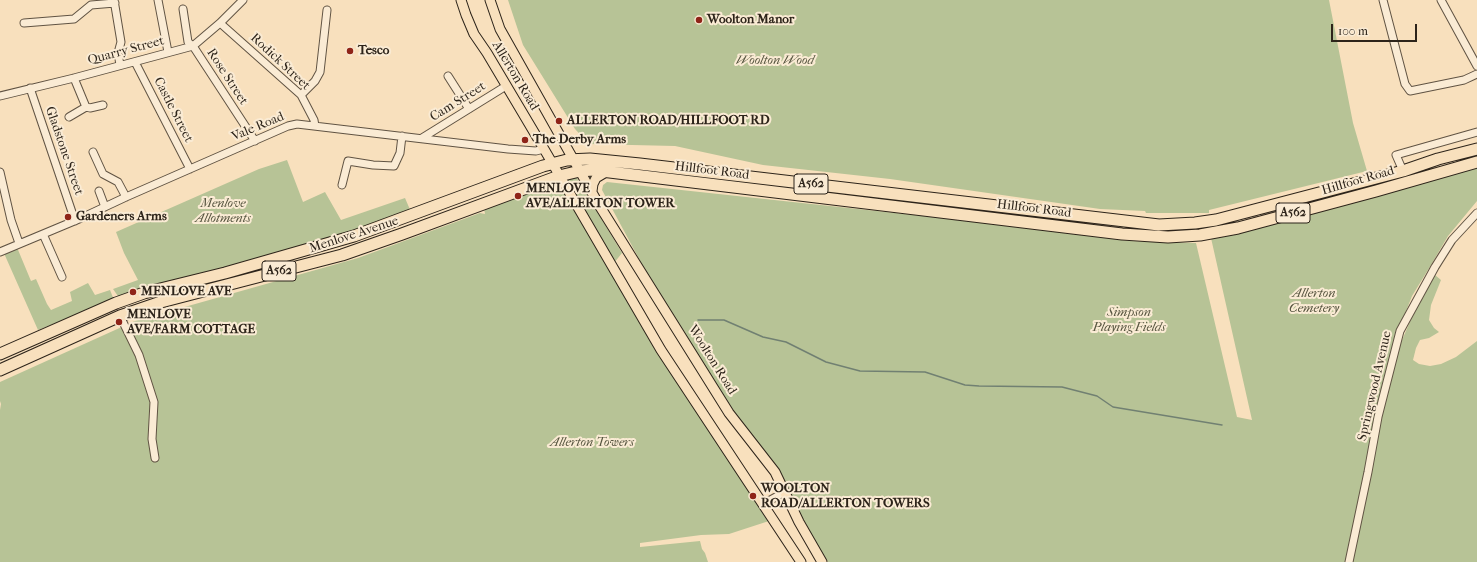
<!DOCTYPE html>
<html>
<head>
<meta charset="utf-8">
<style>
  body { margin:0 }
  #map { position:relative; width:1477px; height:562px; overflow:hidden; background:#f8e0bd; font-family:"IM FELL French Canon",serif }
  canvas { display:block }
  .scale { position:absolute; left:1331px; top:24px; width:86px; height:18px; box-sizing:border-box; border:2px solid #2d241a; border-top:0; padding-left:5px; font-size:12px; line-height:14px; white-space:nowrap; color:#2d241a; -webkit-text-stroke:3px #faebd4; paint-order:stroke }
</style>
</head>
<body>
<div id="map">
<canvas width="1477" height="562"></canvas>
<div class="scale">100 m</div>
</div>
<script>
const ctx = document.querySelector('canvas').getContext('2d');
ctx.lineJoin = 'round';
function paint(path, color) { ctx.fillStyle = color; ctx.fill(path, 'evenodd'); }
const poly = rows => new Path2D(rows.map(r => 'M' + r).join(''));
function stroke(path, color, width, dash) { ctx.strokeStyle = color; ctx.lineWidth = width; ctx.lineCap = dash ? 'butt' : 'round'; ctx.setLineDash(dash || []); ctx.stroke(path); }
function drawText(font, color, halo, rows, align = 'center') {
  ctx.font = font + ' "IM FELL French Canon",serif'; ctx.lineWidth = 4; ctx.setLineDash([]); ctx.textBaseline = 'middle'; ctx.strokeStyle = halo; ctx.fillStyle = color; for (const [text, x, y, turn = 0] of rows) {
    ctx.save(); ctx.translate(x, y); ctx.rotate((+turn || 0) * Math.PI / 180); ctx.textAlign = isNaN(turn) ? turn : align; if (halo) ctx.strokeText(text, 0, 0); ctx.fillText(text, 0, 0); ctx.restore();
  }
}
paint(poly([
  [508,0,1329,0,1353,123,1367,171,1209,210,1209,213,1146,213,1145,211,1100,209,890,179,763,165,675,146,589,144,575,129,523,45],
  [287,160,303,202,325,192,341,220,405,198,411,212,331,239,120,299,113,289,138,280,124,253,116,232,259,169],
  [1477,167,1477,201,1448,236,1431,265,1412,296,1397,334,1402,340,1416,308,1421,285,1429,270,1441,280,1431,305,1429,320,1434,328,1439,332,1429,338,1420,340,1416,348,1413,360,1419,364,1430,366,1441,364,1456,357,1477,341,1477,562,828,562,801,522,777,472,732,414,652,283,602,190,603,185,607,182,923,216,1130,241,1196,243,1237,417,1252,420,1211,238],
  [575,175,622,253,610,268,772,520,729,534,701,535,640,543,640,547,700,541,702,549,705,553,708,562,0,562,0,410,1,404,0,401,0,382,135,321,358,258,480,213,485,214,484,208],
  [16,245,31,281,36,279,47,304,51,310,72,301,70,292,88,283,95,295,110,290,114,300,38,330,3,251]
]), '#b7c396');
stroke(poly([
  [698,320,724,320,763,337,786,342,826,362,860,371,925,372,965,385,979,386,1062,387,1097,396,1113,407,1222,425]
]), '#718072', 1.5);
const minor = poly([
  [114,0,121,42,118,53,120,65],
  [158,0,168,52],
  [1383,0,1405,84,1410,91,1464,80,1477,74],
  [1441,0,1477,66],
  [183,9,188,42,193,46,255,141],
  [24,23,74,19,91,5,115,3],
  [220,23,301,95,314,120,315,126],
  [135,62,190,169],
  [448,76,469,109],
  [74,78,86,107,90,108,103,105],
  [30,88,75,221],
  [301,95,315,81,320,72,327,10],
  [0,96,74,78,193,46,220,23,243,0],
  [69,117,86,107],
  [422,138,506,86],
  [93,152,103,174,118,182,126,197],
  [1403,171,1396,155,1477,132],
  [0,172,11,220,19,243],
  [342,185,348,161,373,165,394,166,400,153,402,136],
  [99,191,105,207],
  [43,234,62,277],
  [0,252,79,219,126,197,288,126,297,124,508,149,536,151,544,149],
  [120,316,139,355,154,402,152,439,155,458],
  [763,504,785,492],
  [1349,562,1368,472,1378,417,1400,331,1435,267,1452,240,1477,213]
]);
const major = poly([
  [461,0,466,15,474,34,487,53,544,149,661,350,801,562],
  [490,0,500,29,599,205,729,413,775,472,799,522,822,562],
  [592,191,593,184,596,178,606,172]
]);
const highway = poly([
  [0,354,116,303,144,293,225,273,354,236,543,166,567,160,590,159,640,164,1159,225,1195,223,1216,220,1403,171,1438,159,1477,149],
  [0,370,120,316,161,302,342,255,402,234,559,176,580,171,593,170,1122,234,1168,237,1200,235,1238,228,1376,191,1477,162]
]);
stroke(minor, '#605343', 9);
stroke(major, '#2d241a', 11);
stroke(highway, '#2d241a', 13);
stroke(minor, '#faebd4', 7);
stroke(major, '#f8e0bd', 9);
stroke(highway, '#f8e0bd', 11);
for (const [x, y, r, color] of [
  [699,20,4,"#8f2418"],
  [350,51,4,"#8f2418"],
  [559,121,4,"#8f2418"],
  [525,140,4,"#8f2418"],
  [518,196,4,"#8f2418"],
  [68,217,4,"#8f2418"],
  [133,292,4,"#8f2418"],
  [119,322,4,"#8f2418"],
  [753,496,4,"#8f2418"]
]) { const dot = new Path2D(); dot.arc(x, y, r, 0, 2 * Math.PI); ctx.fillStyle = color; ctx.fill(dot); stroke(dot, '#faebd4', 1.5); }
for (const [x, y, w] of [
  [811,184,34],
  [1293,213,34],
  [279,271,34]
]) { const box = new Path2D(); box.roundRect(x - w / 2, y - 10, w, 20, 3); ctx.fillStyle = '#faebd4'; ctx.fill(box); stroke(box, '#2d241a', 1); }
drawText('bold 12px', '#2d241a', null, [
  ["A562",811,184],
  ["A562",1293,213],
  ["A562",279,271]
]);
drawText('bold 13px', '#2d241a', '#faebd4', [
  ["Woolton Manor",707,20],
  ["Tesco",358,51],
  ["ALLERTON ROAD/HILLFOOT RD",567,121],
  ["The Derby Arms",533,140],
  ["MENLOVE",526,189],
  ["AVE/ALLERTON TOWER",526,204],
  ["Gardeners Arms",76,217],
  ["MENLOVE AVE",141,292],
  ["MENLOVE",127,315],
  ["AVE/FARM COTTAGE",127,330],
  ["WOOLTON",761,489],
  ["ROAD/ALLERTON TOWERS",761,504]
], 'left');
drawText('13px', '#2d241a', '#faebd4', [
  ["Quarry Street",126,51,-15],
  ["Rodick Street",280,62,43],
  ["Allerton Road",515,76,59],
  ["Rose Street",227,77,57],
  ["Cam Street",458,102,-32],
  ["Castle Street",173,110,63],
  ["Vale Road",258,127,-23],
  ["Gladstone Street",64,151,71],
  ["Hillfoot Road",712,171,7],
  ["Hillfoot Road",1358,181,-16],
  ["Hillfoot Road",1034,209,7],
  ["Menlove Avenue",354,235,-18],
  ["Woolton Road",712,360,58],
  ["Springwood Avenue",1375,386,-77]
]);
drawText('italic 13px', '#56543f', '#faebd4', [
  ["Woolton Wood",775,61],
  ["Menlove",223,204],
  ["Allotments",223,219],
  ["Allerton",1314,294],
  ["Cemetery",1314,309],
  ["Simpson",1129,313],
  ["Playing Fields",1129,328],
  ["Allerton Towers",592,443]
]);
</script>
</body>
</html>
